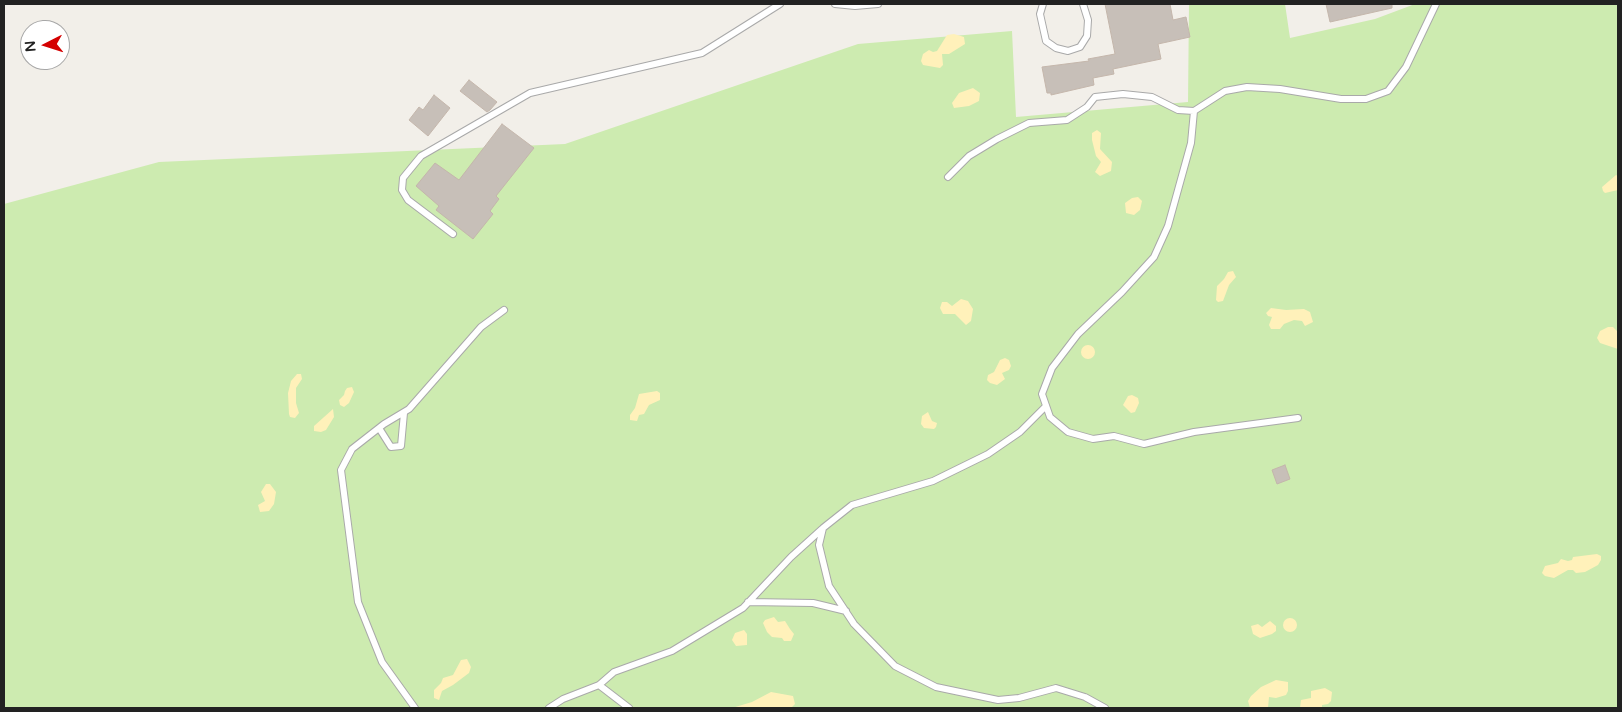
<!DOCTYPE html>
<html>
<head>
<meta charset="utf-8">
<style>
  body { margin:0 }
  #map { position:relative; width:1622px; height:712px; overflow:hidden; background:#f2efe9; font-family:"Varela Round",sans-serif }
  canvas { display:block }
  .frame { position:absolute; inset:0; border:5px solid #222; pointer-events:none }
  .north { position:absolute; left:20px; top:20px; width:50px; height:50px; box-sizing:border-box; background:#fff; border:1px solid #a7a7a7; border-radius:50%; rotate:265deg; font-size:14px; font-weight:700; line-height:20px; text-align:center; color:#222 }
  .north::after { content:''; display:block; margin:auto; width:18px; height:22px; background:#d40000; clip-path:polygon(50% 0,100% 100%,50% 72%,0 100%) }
</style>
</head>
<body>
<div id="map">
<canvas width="1622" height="712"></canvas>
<div class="frame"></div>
<div class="north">N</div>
</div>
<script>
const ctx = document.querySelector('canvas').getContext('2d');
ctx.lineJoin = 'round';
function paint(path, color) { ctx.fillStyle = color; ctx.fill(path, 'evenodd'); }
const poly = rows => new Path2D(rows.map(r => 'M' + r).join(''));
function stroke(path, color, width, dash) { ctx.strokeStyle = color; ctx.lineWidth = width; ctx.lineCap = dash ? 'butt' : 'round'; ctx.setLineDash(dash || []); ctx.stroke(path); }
paint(poly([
  [1189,4,1285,4,1290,38,1375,19,1415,4,1618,4,1618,708,4,708,4,204,159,162,565,144,858,44,1012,31,1016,117,1188,102]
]), '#cdebb0');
paint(poly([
  [954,34,964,37,965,44,949,54,942,54,943,65,940,68,923,65,921,61,923,54,929,50,933,52,937,51,947,35],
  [973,88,980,93,979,101,969,106,954,108,952,103,959,93],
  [1097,130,1101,133,1100,149,1112,162,1111,171,1100,176,1095,172,1101,162,1096,156,1092,140,1092,133],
  [1616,175,1618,176,1618,190,1605,193,1603,191,1602,187],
  [1138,197,1142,201,1140,210,1134,215,1126,213,1125,203,1132,198],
  [1233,271,1236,277,1229,285,1223,301,1218,302,1216,300,1217,286,1224,279,1228,272],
  [961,299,968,301,973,309,971,321,966,325,955,314,943,314,940,308,942,302,947,302,952,306],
  [1271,308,1286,310,1304,309,1310,312,1313,322,1305,326,1302,321,1294,320,1284,324,1280,329,1271,329,1269,325,1272,317,1268,316,1266,313],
  [1608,327,1613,327,1618,332,1618,349,1600,343,1597,338,1600,331],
  '1081 352a7 7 0 1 1 14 0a7 7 0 1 1-14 0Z',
  [1005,358,1009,360,1011,366,1009,370,1002,373,1005,379,997,385,990,383,987,380,988,375,994,372,1000,360],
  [297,374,301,374,302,379,296,388,296,403,299,413,295,418,290,417,289,414,288,393,291,381],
  [352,387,354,392,349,403,344,407,340,405,339,400,344,395,345,391,347,388],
  [657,391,660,393,660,400,649,405,644,414,639,415,637,421,630,420,630,415,635,408,639,394],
  [1132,395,1138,398,1139,403,1135,412,1131,413,1123,405,1128,396],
  [333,409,334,417,326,430,321,432,314,431,314,426],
  [928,412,932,421,937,423,936,427,934,429,924,428,921,424,922,416],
  [266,484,270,484,276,492,274,504,269,511,260,512,258,505,265,501,261,492],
  [1597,554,1601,556,1601,560,1598,565,1585,572,1576,573,1573,570,1568,570,1554,578,1545,576,1542,573,1545,566,1558,563,1561,559,1568,561,1572,560,1573,557],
  [774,617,778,622,785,621,790,629,794,634,791,641,784,641,782,638,772,637,767,632,763,623,765,620],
  '1283 625a7 7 0 1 1 14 0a7 7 0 1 1-14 0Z',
  [1270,621,1276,626,1276,631,1272,634,1260,638,1253,634,1251,626,1258,624,1262,627],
  [744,630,747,634,747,645,736,646,732,640,735,633],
  [467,659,471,667,469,673,453,685,442,691,439,700,434,698,434,690,441,683,443,678,453,675,461,660],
  [1276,680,1288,682,1288,691,1286,695,1276,698,1269,697,1268,708,1250,708,1248,701,1251,696,1261,687],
  [1325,688,1332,692,1331,701,1328,704,1322,705,1322,708,1300,708,1301,700,1311,698,1311,691],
  [771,692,793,696,795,704,792,707,780,708,732,708,752,702]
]), '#fff1ba');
const building = poly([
  [1105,4,1170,4,1173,20,1186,17,1190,37,1158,44,1161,59,1113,69,1114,74,1093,78,1094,85,1051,95,1051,93,1047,93,1042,67,1089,61,1088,59,1115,54,1105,4],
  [1326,4,1392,4,1392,8,1330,22,1326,4],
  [469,80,497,102,490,110,487,112,460,91,469,80],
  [434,95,450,108,428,136,409,120,419,107,423,110,434,95],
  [502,124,534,148,496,196,499,199,490,211,493,214,473,239,436,210,439,206,416,186,435,163,459,180,502,124],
  [1285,465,1290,479,1277,484,1272,470,1285,465]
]);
paint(building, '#c7bfb8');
stroke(building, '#c4b6ab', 1);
const service = poly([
  [835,4,855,6,878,4],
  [1043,4,1040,14,1046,41,1056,48,1068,51,1080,47,1087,36,1088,20,1083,4],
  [1194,111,1191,143,1168,226,1154,257,1122,292,1078,334,1052,368,1042,394,1050,417,1068,432,1093,439,1114,436,1144,444,1194,432,1298,418],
  [948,177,969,156,997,139,1029,123,1067,120,1087,107,1095,97,1123,94,1152,97,1178,110,1194,111,1225,91,1247,87,1280,89,1341,99,1366,99,1388,91,1406,67,1436,4],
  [453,234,408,200,402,190,403,178,421,156,530,93,702,53,780,4],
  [1046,406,1020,432,988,454,933,481,852,505,823,528,819,545,829,586,854,624,895,666,936,687,998,700,1019,698,1056,688,1085,697,1105,708],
  [379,428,391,447,401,446,404,413],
  [748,602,813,603,846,611],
  [599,685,629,708],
  [415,708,382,662,358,602,341,470,352,449,384,424,409,409,481,327,504,310],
  [549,708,563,699,599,685,614,672,672,651,743,608,791,557,822,529]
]);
stroke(service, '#a9a9a9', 8);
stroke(service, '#fff', 6);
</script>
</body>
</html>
